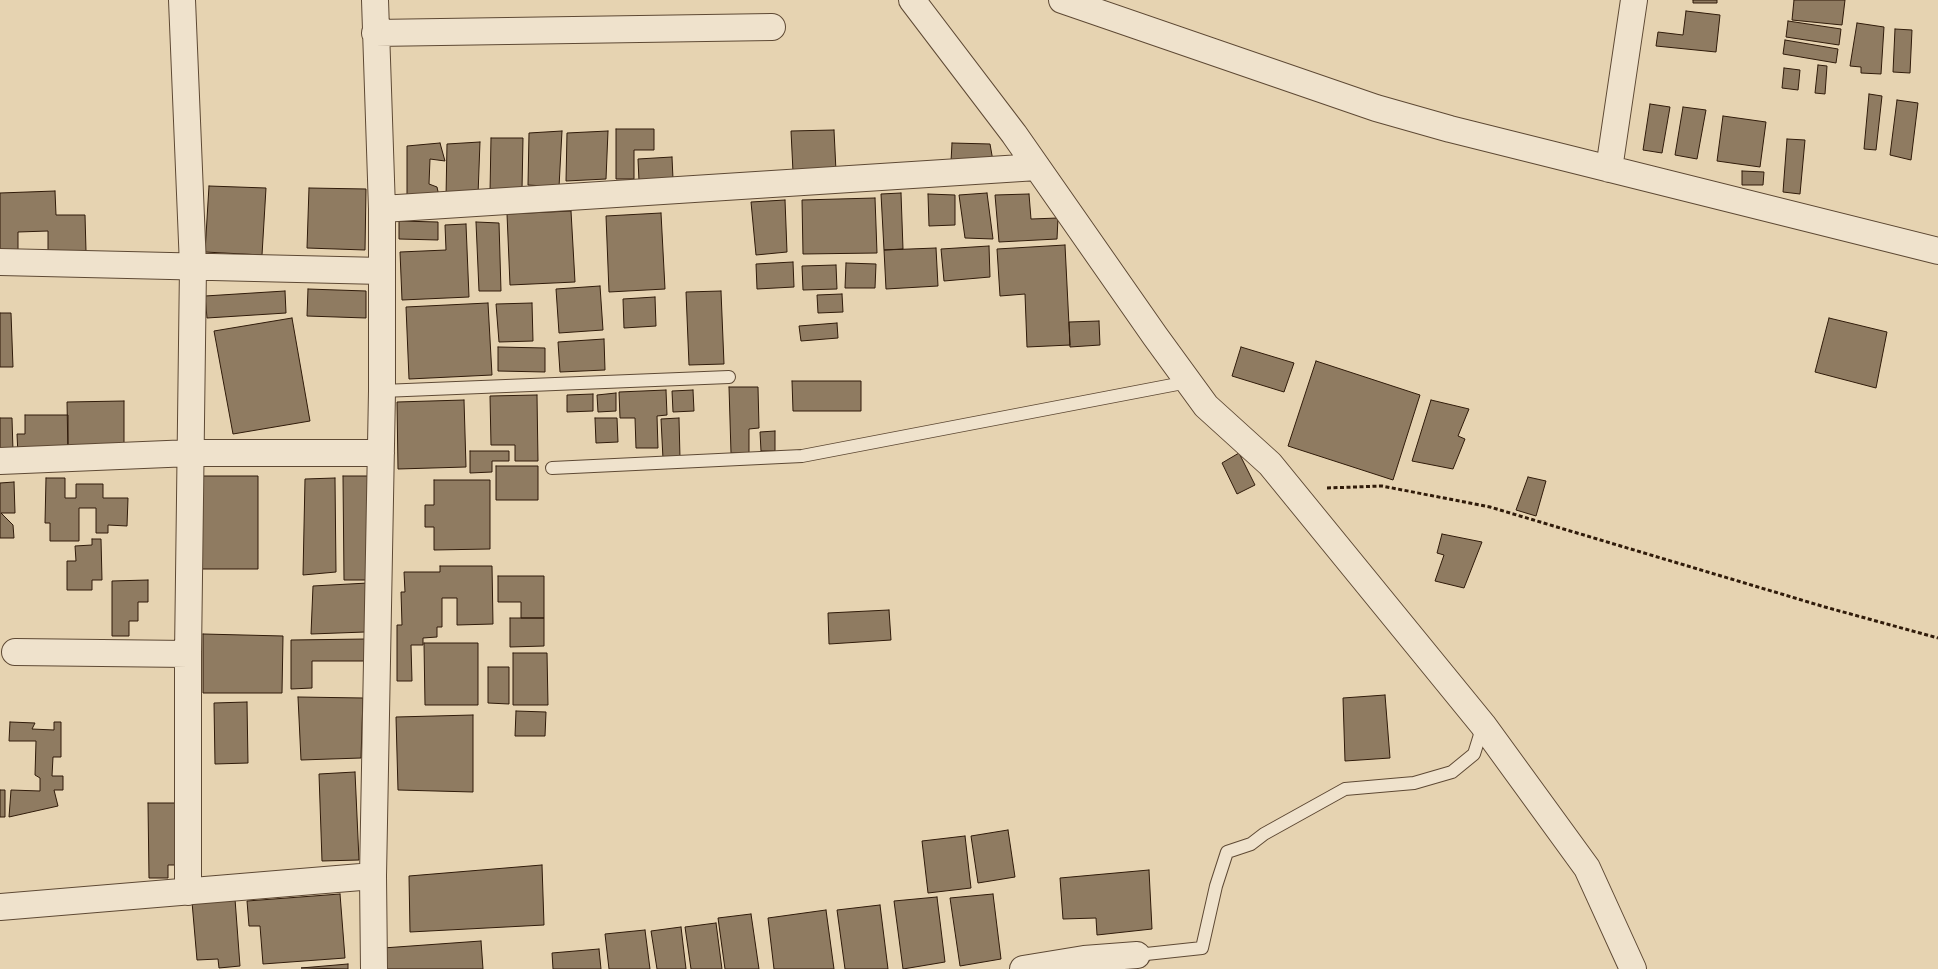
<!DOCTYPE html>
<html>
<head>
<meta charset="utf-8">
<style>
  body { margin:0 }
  canvas { display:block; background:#e6d3b1 }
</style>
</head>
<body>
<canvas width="1938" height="969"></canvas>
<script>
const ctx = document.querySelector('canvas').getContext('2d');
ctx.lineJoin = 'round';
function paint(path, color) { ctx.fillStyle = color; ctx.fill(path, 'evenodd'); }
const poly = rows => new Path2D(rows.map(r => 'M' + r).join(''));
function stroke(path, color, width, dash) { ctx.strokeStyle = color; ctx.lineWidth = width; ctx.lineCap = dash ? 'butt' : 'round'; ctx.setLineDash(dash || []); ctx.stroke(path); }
const building = poly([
  [1693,0,1717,0,1717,3,1693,3,1693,0],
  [1794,0,1845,0,1842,25,1792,20,1794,0],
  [1686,11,1720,15,1716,52,1656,46,1658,32,1683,35,1686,11],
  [1788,21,1841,29,1839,45,1786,37,1788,21],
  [1857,23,1884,27,1881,74,1861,73,1861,67,1850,66,1857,23],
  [1895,29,1912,30,1910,73,1893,72,1895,29],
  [1785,40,1838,49,1836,63,1783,54,1785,40],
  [1818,65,1827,66,1825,94,1815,93,1818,65],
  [1784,68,1800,70,1798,90,1782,88,1784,68],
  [1869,94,1882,96,1876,150,1864,149,1869,94],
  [1897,100,1918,103,1911,160,1890,155,1897,100],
  [1650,104,1670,107,1662,153,1643,150,1650,104],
  [1683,107,1706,110,1697,159,1675,155,1683,107],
  [1723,116,1766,122,1760,167,1717,161,1723,116],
  [616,129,654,129,654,150,634,150,634,179,616,179,616,129],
  [834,130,836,171,793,172,791,131,834,130],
  [562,131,559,187,528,185,529,133,562,131],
  [608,131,606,179,566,181,567,133,608,131],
  [491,138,523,138,522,190,490,192,491,138],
  [1787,139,1805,140,1800,194,1783,192,1787,139],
  [480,142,478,195,446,197,447,144,480,142],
  [440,143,445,161,430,159,429,184,437,187,439,196,407,198,407,146,440,143],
  [952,143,990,144,993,161,951,162,952,143],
  [672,157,673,179,639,181,638,159,672,157],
  [1742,171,1764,172,1763,185,1742,185,1742,171],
  [209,186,266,188,262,255,205,252,209,186],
  [309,188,366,189,365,250,307,248,309,188],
  [55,191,56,215,85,215,86,251,48,251,48,231,18,232,18,254,0,254,0,193,55,191],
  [901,193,903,249,884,250,881,194,901,193],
  [987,193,993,239,965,238,959,195,987,193],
  [928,194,955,195,955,225,929,226,928,194],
  [1029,194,1031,219,1058,218,1057,239,999,242,995,195,1029,194],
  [875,198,877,253,803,254,802,200,875,198],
  [785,200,787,252,756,255,751,202,785,200],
  [571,211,575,282,510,285,507,214,571,211],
  [661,213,665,289,609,292,606,216,661,213],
  [399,221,438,222,438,240,399,239,399,221],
  [476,222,499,223,501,291,479,291,476,222],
  [466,224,469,297,402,300,400,252,446,250,445,225,466,224],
  [1065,245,1070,345,1027,347,1025,294,1000,296,997,249,1065,245],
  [989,246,990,277,944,281,941,249,989,246],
  [936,248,938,286,886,289,884,250,936,248],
  [793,262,794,287,757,289,756,264,793,262],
  [846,263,876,264,875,288,845,288,846,263],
  [836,265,837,289,803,290,802,266,836,265],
  [600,286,603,330,559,333,556,289,600,286],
  [308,289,366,291,366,318,307,316,308,289],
  [285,291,286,313,207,318,205,296,285,291],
  [721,291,724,364,689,365,686,292,721,291],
  [842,294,843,312,818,313,817,295,842,294],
  [655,297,656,326,624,328,623,299,655,297],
  [488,303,492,375,409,379,406,307,488,303],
  [532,303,533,341,499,342,496,304,532,303],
  [0,313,11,313,13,367,0,367,0,313],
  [292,318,310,421,233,434,214,331,292,318],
  [1829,318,1887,332,1876,388,1815,372,1829,318],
  [1099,321,1100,345,1070,347,1069,322,1099,321],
  [837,323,838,338,801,341,799,326,837,323],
  [604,339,605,370,560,372,558,342,604,339],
  [498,347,545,348,545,372,498,371,498,347],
  [1241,347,1294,363,1284,392,1232,376,1241,347],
  [1316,361,1420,395,1393,480,1288,446,1316,361],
  [792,381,861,381,861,411,793,411,792,381],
  [729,387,758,387,759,428,749,429,749,453,731,453,729,387],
  [666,390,667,415,657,416,658,448,636,448,635,418,620,418,619,392,666,390],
  [693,390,694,411,673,412,672,391,693,390],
  [616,393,616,411,598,412,597,395,616,393],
  [593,394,593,411,567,412,567,395,593,394],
  [537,395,538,461,515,461,515,445,491,445,490,396,537,395],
  [464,400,466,467,398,469,397,402,464,400],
  [1431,400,1469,409,1458,436,1465,439,1453,469,1412,461,1431,400],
  [124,401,124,453,68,454,67,402,124,401],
  [25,415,68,415,68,454,18,455,17,434,25,434,25,415],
  [0,418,12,418,13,451,0,451,0,418],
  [595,418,617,418,618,442,596,443,595,418],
  [679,418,680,458,663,459,661,419,679,418],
  [775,431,775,451,761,451,760,432,775,431],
  [470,451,509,451,509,461,492,461,492,472,470,473,470,451],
  [1239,453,1255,485,1237,494,1222,463,1239,453],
  [496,466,538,466,538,500,496,500,496,466],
  [199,476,258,476,258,569,199,569,199,476],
  [343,476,368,476,369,580,344,580,343,476],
  [1528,477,1546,481,1536,516,1516,510,1528,477],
  [46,478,65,478,65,498,76,498,76,484,103,484,103,498,128,498,127,526,108,525,108,533,96,533,96,508,79,508,79,541,50,541,50,523,45,523,46,478],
  [335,478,336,572,303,575,305,479,335,478],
  [434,480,490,480,490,549,434,550,434,527,425,527,425,505,434,505,434,480],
  [14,482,15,513,1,513,13,525,14,538,0,538,0,483,14,482],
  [1442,534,1482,542,1464,588,1435,581,1444,555,1437,553,1442,534],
  [92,539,101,539,102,580,92,580,92,590,67,590,67,561,76,561,75,546,92,545,92,539],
  [440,566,492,566,493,624,457,625,457,598,442,598,442,627,437,627,437,637,423,638,423,645,411,645,412,681,397,681,397,625,402,625,401,592,405,592,404,572,440,572,440,566],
  [498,576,544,576,544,618,521,618,521,602,498,602,498,576],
  [148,580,148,602,138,602,138,621,129,621,129,636,112,636,112,581,148,580],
  [368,583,365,632,311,634,313,586,368,583],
  [889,610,891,640,829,644,828,613,889,610],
  [510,618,544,618,544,646,510,647,510,618],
  [203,634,283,636,282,693,203,693,203,634],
  [368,639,368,661,312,661,312,688,291,689,291,640,368,639],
  [424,643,478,643,478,705,425,705,424,643],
  [513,653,547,653,548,705,513,705,513,653],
  [488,667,509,667,509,704,488,703,488,667],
  [1385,695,1390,758,1345,761,1343,698,1385,695],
  [298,697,363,698,361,758,301,760,298,697],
  [247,702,248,763,215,764,214,703,247,702],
  [516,711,546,712,545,736,515,736,516,711],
  [473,715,473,792,398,790,396,717,473,715],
  [10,722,35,723,32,729,54,730,54,722,61,722,61,757,53,757,52,776,63,776,63,790,54,790,58,806,9,817,11,790,40,791,40,778,35,775,36,741,9,741,10,722],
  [355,772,359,860,322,861,319,774,355,772],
  [0,790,5,790,5,817,0,817,0,790],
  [148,803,179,803,180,865,168,865,168,878,149,878,148,803],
  [1008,830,1015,877,978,883,971,836,1008,830],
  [965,836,971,888,928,893,922,841,965,836],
  [542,865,544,925,410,932,409,876,542,865],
  [1149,870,1152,929,1097,935,1096,918,1063,919,1060,878,1149,870],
  [340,894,345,958,263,964,260,926,249,926,247,901,340,894],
  [993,894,1001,959,960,966,950,898,993,894],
  [937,897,945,962,903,969,894,901,937,897],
  [235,899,240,966,219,968,218,959,197,960,192,902,235,899],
  [880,905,888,969,845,969,837,910,880,905],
  [826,910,834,969,774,969,768,918,826,910],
  [751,914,759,969,725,969,718,918,751,914],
  [716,923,722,969,691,969,685,927,716,923],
  [681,927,686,969,657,969,651,931,681,927],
  [645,930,650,969,609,969,605,934,645,930],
  [481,941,483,969,383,969,383,948,481,941],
  [599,949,601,969,553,969,552,953,599,949],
  [348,964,348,969,301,968,348,964]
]);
paint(building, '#8f7b61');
stroke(building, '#301b0a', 1);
const service = poly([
  [382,391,729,377],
  [552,468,802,456,1188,382],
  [1137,955,1202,948,1216,886,1227,852,1251,844,1264,834,1345,789,1414,783,1452,772,1474,754,1483,725]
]);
const minor = poly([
  [182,0,193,266,188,654,188,892],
  [912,0,1014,134,1155,336,1206,406,1270,464,1483,725,1587,868,1633,969],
  [1062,0,1376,108,1450,129,1938,251],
  [375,33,772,27],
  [1609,169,1634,0],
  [382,209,1037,167],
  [0,262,382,271],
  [0,461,191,453,381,453],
  [15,652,188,654],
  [0,907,373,876],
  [374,969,373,876,382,391,382,209,375,0],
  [1023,969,1084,959,1137,955]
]);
stroke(service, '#5e4934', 14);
stroke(minor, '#5e4934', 28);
stroke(poly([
  [1327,488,1382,486,1490,507,1825,607,1938,638]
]), '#301b0a', 3, [4, 2.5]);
stroke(service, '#efe2cc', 12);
stroke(minor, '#efe2cc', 26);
</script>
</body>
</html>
